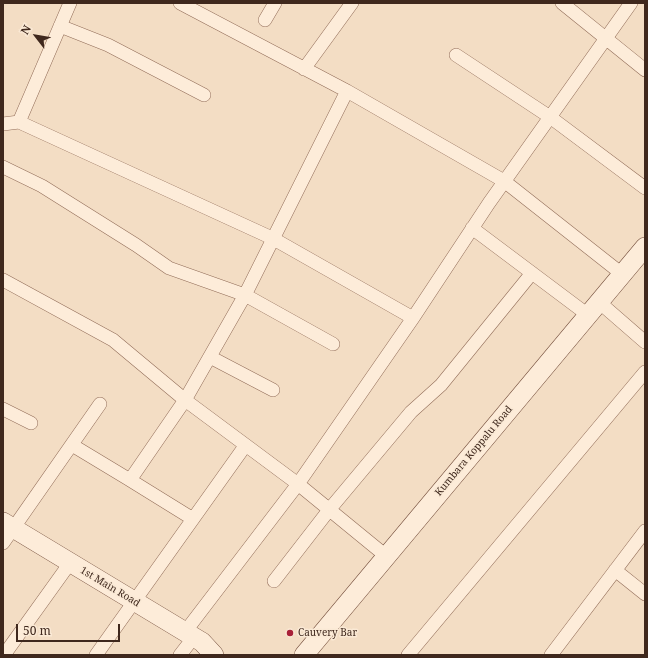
<!DOCTYPE html>
<html>
<head>
<meta charset="utf-8">
<style>
  body { margin:0 }
  #map { position:relative; width:648px; height:658px; overflow:hidden; background:#f3ddc4; font-family:"Noto Serif",serif }
  canvas { display:block }
  .frame { position:absolute; inset:0; border:4px solid #3f281d; pointer-events:none }
  .north { position:absolute; left:16px; top:16px; width:40px; height:40px; -webkit-text-stroke:3px #fae9d5; paint-order:stroke; rotate:301deg; font-size:11px; font-weight:700; line-height:16px; text-align:center; color:#3f281d }
  .north::after { content:''; display:block; margin:auto; width:14px; height:18px; background:#3f281d; clip-path:polygon(50% 0,100% 100%,50% 72%,0 100%) }
  .scale { position:absolute; left:16px; top:624px; width:104px; height:18px; box-sizing:border-box; border:2px solid #3f281d; border-top:0; padding-left:5px; font-size:12px; line-height:14px; white-space:nowrap; color:#3f281d; -webkit-text-stroke:3px #fae9d5; paint-order:stroke }
</style>
</head>
<body>
<div id="map">
<canvas width="648" height="658"></canvas>
<div class="frame"></div>
<div class="north">N</div>
<div class="scale">50 m</div>
</div>
<script>
const ctx = document.querySelector('canvas').getContext('2d');
ctx.lineJoin = 'round';
const poly = rows => new Path2D(rows.map(r => 'M' + r).join(''));
function stroke(path, color, width, dash) { ctx.strokeStyle = color; ctx.lineWidth = width; ctx.lineCap = dash ? 'butt' : 'round'; ctx.setLineDash(dash || []); ctx.stroke(path); }
function drawText(font, color, halo, rows, align = 'center') {
  ctx.font = font + ' "Noto Serif",serif'; ctx.lineWidth = 3; ctx.setLineDash([]); ctx.textBaseline = 'middle'; ctx.strokeStyle = halo; ctx.fillStyle = color; for (const [text, x, y, turn = 0] of rows) {
    ctx.save(); ctx.translate(x, y); ctx.rotate((+turn || 0) * Math.PI / 180); ctx.textAlign = isNaN(turn) ? turn : align; if (halo) ctx.strokeText(text, 0, 0); ctx.fillText(text, 0, 0); ctx.restore();
  }
}
const street = poly([
  [180,3,347,91,504,181,622,274],
  [562,3,645,70],
  [265,20,275,3],
  [60,26,108,45,204,95],
  [456,55,550,117,645,188],
  [304,69,352,3],
  [19,122,70,3],
  [3,124,19,122,272,238,413,318],
  [3,167,42,186,136,245,169,268,245,295,333,344],
  [472,228,588,315],
  [3,280,113,340,185,400,298,484,386,556],
  [599,302,645,342],
  [210,357,273,390],
  [3,409,31,423],
  [72,445,130,480],
  [193,519,130,480,185,400,245,295,347,91],
  [3,543,100,404],
  [615,570,645,594],
  [274,581,329,510,411,412,441,385,532,273],
  [185,632,298,484,413,318,489,203,631,3],
  [4,655,70,563],
  [96,655,245,446],
  [180,655,194,637],
  [408,655,645,372],
  [551,655,645,531]
]);
const secondary = poly([
  [3,522,202,642,214,655],
  [304,655,645,247]
]);
stroke(street, '#916c58', 14);
stroke(secondary, '#734d3b', 20);
stroke(street, '#fdecd9', 13);
stroke(secondary, '#fdecd9', 19);
for (const [x, y, r, color] of [
  [290,633,4,"#a82038"]
]) { const dot = new Path2D(); dot.arc(x, y, r, 0, 2 * Math.PI); ctx.fillStyle = color; ctx.fill(dot); stroke(dot, '#fae9d5', 1.5); }
drawText('10px', '#3f281d', '#fae9d5', [
  ["Kumbara Koppalu Road",474,451,-50],
  ["1st Main Road",110,587,31]
]);
drawText('10px', '#3f281d', '#fae9d5', [
  ["Cauvery Bar",298,633]
], 'left');
</script>
</body>
</html>
